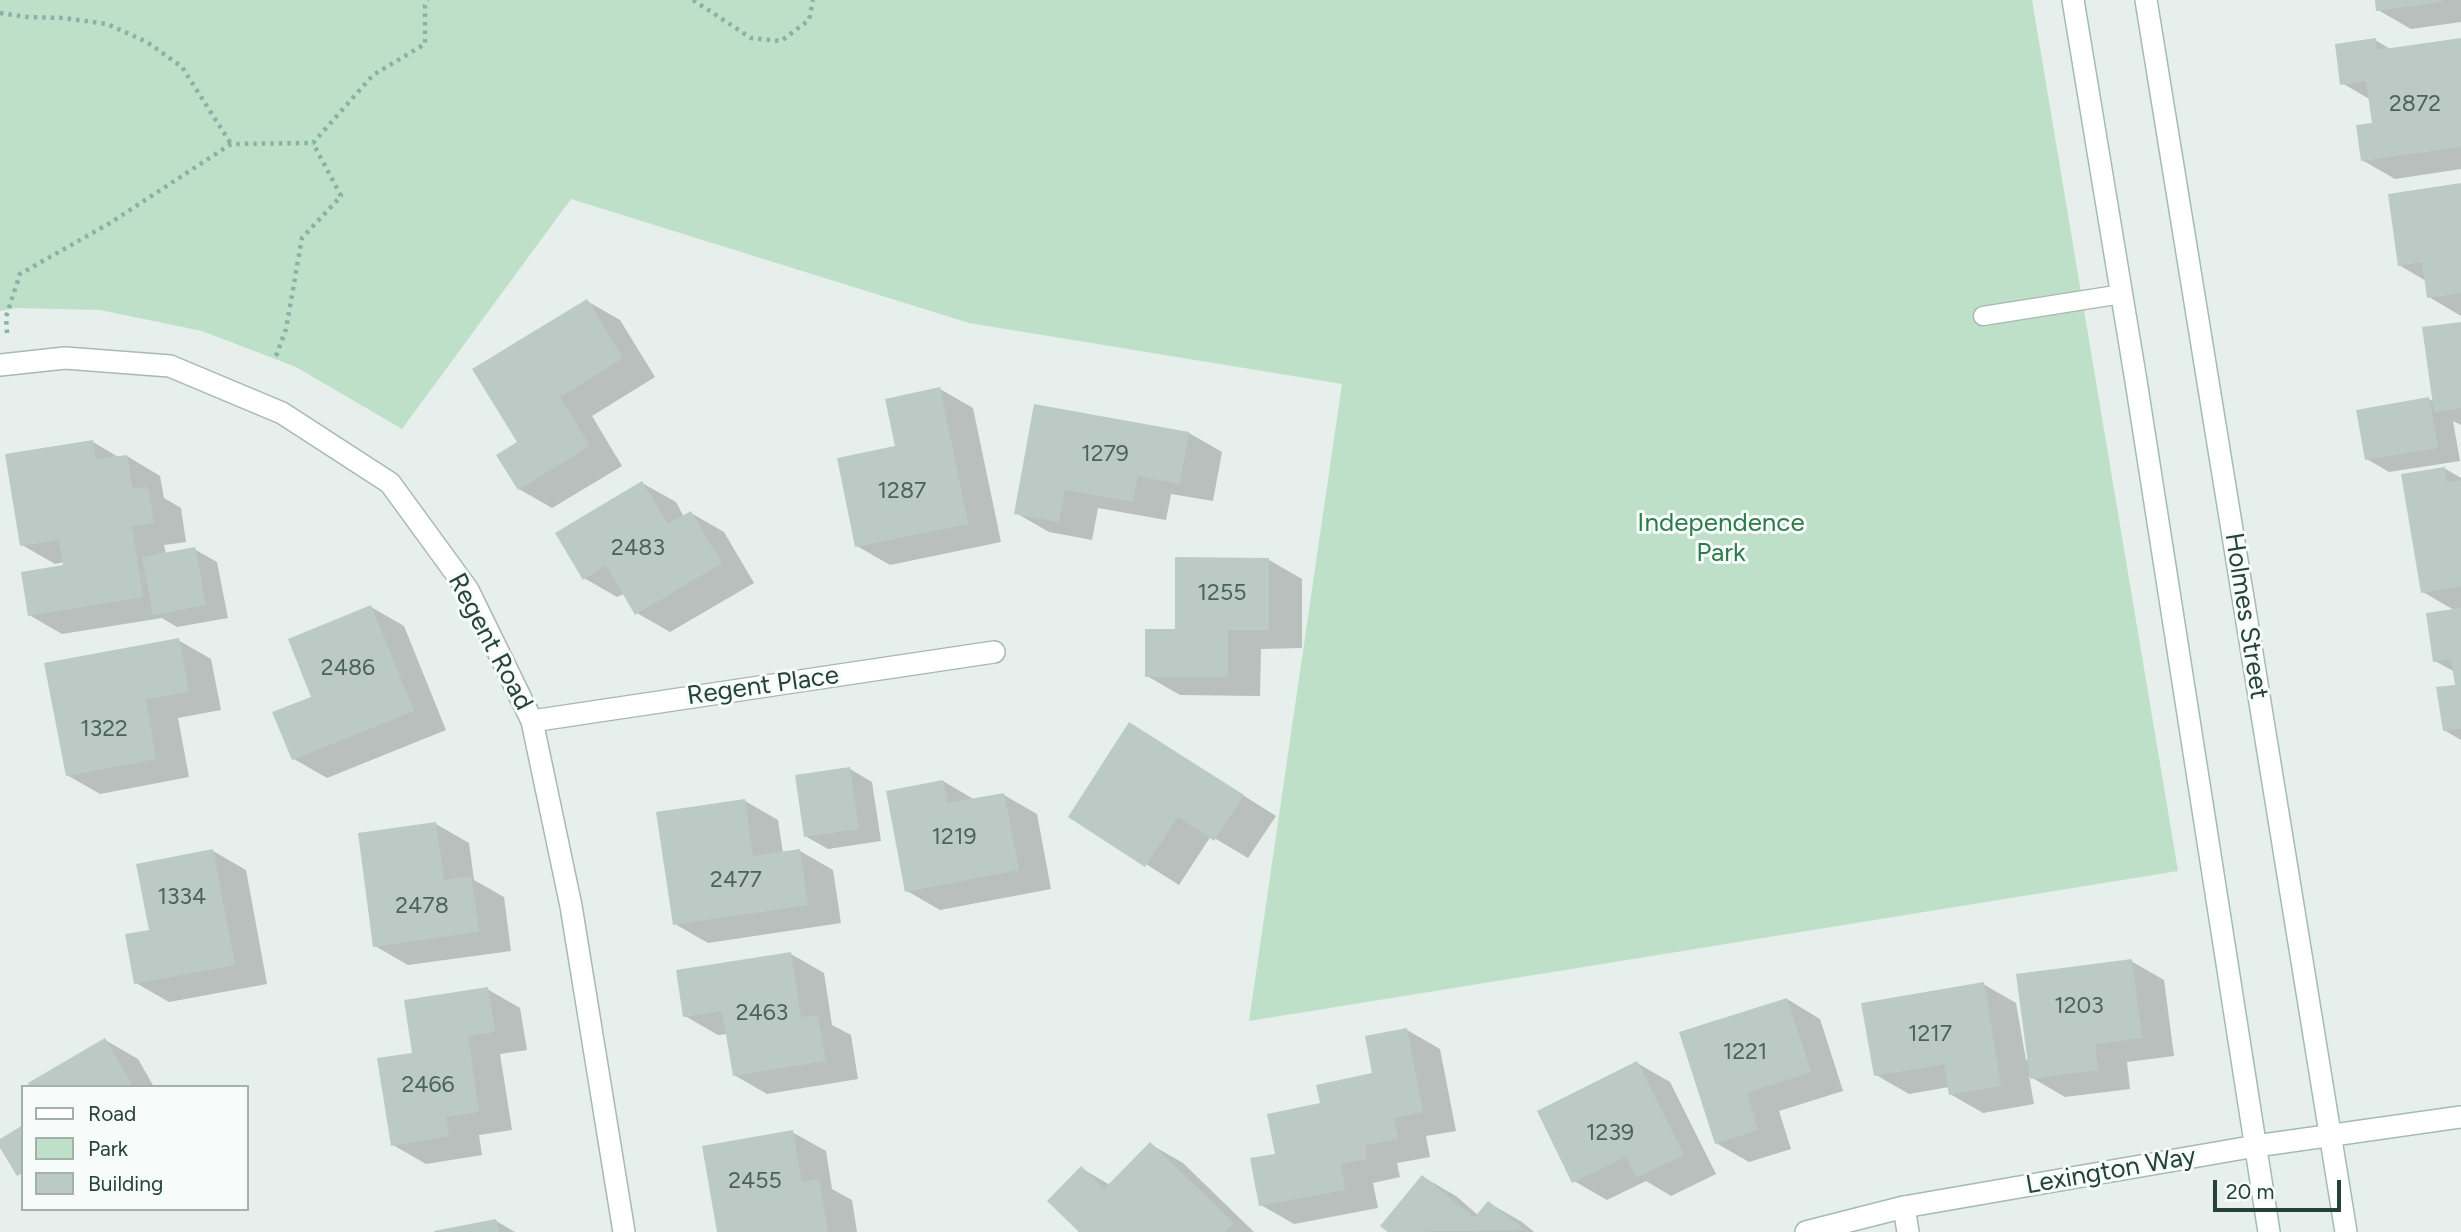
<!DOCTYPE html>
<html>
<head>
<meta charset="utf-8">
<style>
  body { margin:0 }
  #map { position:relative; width:2461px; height:1232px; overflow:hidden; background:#e6efeb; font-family:Figtree,sans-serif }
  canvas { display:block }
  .legend { position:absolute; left:21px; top:1085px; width:228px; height:126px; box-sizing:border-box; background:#f7fbf9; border:2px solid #a3b1ad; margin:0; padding:9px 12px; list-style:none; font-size:21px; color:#24423a }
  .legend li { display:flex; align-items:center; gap:14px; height:35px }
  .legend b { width:35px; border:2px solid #a3b1ad }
  .scale { position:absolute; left:2213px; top:1180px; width:128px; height:32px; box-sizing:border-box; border:4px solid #24423a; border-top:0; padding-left:9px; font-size:21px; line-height:24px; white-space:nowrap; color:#24423a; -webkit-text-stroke:5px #f7fbf9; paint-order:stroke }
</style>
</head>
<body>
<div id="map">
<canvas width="2461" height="1232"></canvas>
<ul class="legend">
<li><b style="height:9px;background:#fff"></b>Road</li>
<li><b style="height:19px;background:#bfe0c8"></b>Park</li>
<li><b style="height:19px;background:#bbcac4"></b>Building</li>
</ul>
<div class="scale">20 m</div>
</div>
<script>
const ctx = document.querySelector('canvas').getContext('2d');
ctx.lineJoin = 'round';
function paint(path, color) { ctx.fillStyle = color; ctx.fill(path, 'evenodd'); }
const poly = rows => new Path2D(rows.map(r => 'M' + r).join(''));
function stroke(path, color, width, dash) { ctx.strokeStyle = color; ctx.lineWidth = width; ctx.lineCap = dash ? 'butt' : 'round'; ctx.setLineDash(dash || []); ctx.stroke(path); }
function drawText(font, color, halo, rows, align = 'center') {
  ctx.font = font + ' Figtree,sans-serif'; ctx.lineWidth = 6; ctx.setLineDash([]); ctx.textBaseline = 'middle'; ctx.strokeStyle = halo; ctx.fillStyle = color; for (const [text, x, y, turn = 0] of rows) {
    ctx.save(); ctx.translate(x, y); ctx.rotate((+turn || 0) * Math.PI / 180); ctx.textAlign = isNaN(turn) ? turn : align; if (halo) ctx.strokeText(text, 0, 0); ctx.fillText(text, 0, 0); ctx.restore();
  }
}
paint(poly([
  [0,0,2032,0,2178,871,1249,1021,1342,384,969,323,571,199,402,429,296,367,202,331,100,310,17,308,0,311]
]), '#bfe0c8');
paint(poly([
  [2377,0,2461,0,2461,22,2411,29,2378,10],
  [2375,40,2392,50,2461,40,2461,169,2395,179,2362,160,2374,124,2371,100,2342,83],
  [2461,185,2461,316,2429,297,2426,281,2399,265],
  [587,301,620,320,655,377,592,416,622,466,552,508,519,489,520,443],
  [2461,324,2461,425,2453,421,2460,461,2389,472,2367,459,2429,399,2435,402],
  [940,389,973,408,1001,542,890,565,857,546,897,447],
  [1035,406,1189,433,1222,452,1213,501,1171,494,1166,520,1098,508,1092,540,1049,532,1016,513],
  [93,442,120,458,127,456,160,476,164,498,181,508,186,542,164,545,166,554,194,549,217,562,228,618,177,627,162,618,62,634,29,615,65,567,64,562,55,564,22,545],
  [2444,468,2461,478,2461,740,2444,730,2457,687,2455,672,2435,661,2454,610,2423,592],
  [642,483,676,502,684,517,691,513,724,532,754,583,670,632,637,613,625,593,617,597,584,578],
  [1177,559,1269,560,1302,579,1302,648,1261,649,1260,696,1180,695,1147,676,1177,631],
  [371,607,404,626,446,730,327,778,294,759,314,698],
  [178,640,211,659,221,710,178,718,189,777,100,794,67,775],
  [1130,724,1276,816,1248,858,1211,836,1179,885,1070,816],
  [850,769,872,782,881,841,828,849,805,836],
  [943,781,975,800,1004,795,1037,814,1051,889,940,910,907,891],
  [745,801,778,820,783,853,800,851,833,870,841,923,708,943,675,924],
  [436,824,469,843,474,880,504,897,511,951,408,965,375,946],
  [213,851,246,870,267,984,169,1002,136,983,151,931],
  [791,954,824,973,832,1025,851,1035,858,1079,767,1094,734,1075,728,1034,718,1035,685,1016],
  [2131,961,2164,980,2174,1056,2127,1062,2130,1089,2065,1097,2029,1076,2034,1104,1983,1113,1950,1094,1949,1087,1909,1094,1876,1075,1983,984,2016,1003,2026,1060,2029,1059],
  [487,989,520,1008,527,1050,500,1054,512,1130,479,1135,482,1155,426,1164,393,1145,414,1054],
  [1787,999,1820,1019,1843,1091,1779,1111,1791,1149,1749,1162,1716,1143],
  [1407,1030,1440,1049,1456,1131,1426,1136,1430,1157,1397,1163,1400,1177,1373,1183,1378,1208,1294,1224,1261,1205,1277,1155,1322,1105,1374,1075],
  [105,1040,138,1059,154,1087,32,1087],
  [1637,1063,1670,1082,1716,1174,1671,1196,1646,1181,1607,1200,1574,1181],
  [792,1132,826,1151,832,1189,852,1200,857,1232,719,1232],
  [1150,1144,1183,1163,1254,1232,1082,1232,1081,1168,1110,1185],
  [1423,1177,1456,1196,1479,1216,1489,1203,1522,1222,1534,1232,1391,1232,1383,1226],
  [496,1221,515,1232,437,1232]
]), '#0003');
paint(poly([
  [2375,0,2442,0,2442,2,2376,11],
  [2376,38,2377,50,2461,38,2461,147,2361,161,2356,125,2372,123,2366,81,2340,85,2335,44],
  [2461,183,2461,293,2427,298,2422,262,2398,266,2388,194],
  [587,299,623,358,560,397,590,446,518,490,496,455,517,442,472,369],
  [2461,322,2461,408,2434,412,2422,327],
  [940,387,968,524,855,547,837,458,895,446,885,399],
  [2429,397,2438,448,2365,460,2356,410],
  [1034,404,1189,432,1180,484,1138,476,1133,502,1065,490,1059,522,1014,514],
  [93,440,96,459,127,455,133,489,148,487,154,523,132,527,143,597,28,616,21,572,63,565,59,540,20,546,5,454],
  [2445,467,2447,483,2461,480,2461,586,2421,593,2401,474],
  [642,481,668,524,691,511,722,563,635,615,606,565,583,580,555,533],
  [195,547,206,605,153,615,142,557],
  [1175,557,1269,558,1269,630,1228,630,1228,677,1145,677,1145,629,1175,629],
  [371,605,414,711,292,760,272,712,311,697,288,639],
  [2461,608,2461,729,2443,731,2436,687,2455,685,2451,659,2433,662,2426,613],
  [179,638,189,692,146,699,156,759,66,776,44,663],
  [1129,722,1244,795,1214,841,1178,817,1145,867,1068,817],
  [850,767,859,829,804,837,795,775],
  [943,780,947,803,1004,793,1019,870,905,892,886,791],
  [745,799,753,856,800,849,808,905,673,925,656,812],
  [436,822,444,880,471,876,479,932,373,947,358,833],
  [213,849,235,965,134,984,125,934,149,930,136,864],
  [791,952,801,1017,818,1015,826,1061,733,1076,722,1011,683,1017,676,970],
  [2132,959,2142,1038,2095,1044,2098,1070,2030,1079,2016,974],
  [1984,982,2001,1086,1949,1095,1944,1064,1874,1076,1861,1003],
  [488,987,495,1032,468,1036,479,1112,446,1117,449,1136,391,1146,377,1058,412,1053,404,1000],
  [1787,998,1811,1072,1747,1093,1758,1130,1715,1144,1679,1032],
  [1407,1028,1423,1112,1394,1118,1398,1139,1365,1145,1367,1159,1341,1164,1345,1190,1259,1206,1250,1158,1275,1154,1267,1114,1320,1103,1316,1085,1372,1073,1365,1036],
  [105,1038,133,1087,30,1087,28,1083],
  [1637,1061,1684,1155,1636,1178,1626,1157,1572,1183,1537,1111],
  [23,1125,23,1173,17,1176,0,1148,0,1139],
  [793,1130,802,1182,819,1179,828,1232,717,1232,702,1146],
  [1150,1142,1234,1223,1225,1232,1079,1232,1047,1201,1081,1166,1104,1189],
  [1422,1175,1474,1218,1488,1201,1525,1230,1388,1232,1380,1226],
  [496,1219,499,1232,434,1232,434,1231]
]), '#bbcac4');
const lane = poly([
  [1983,316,2122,294]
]);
const street = poly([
  [0,365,65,358,170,366,282,413,390,483,468,590,532,721,571,906,624,1232],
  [532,721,994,652],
  [1904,1207,1908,1232]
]);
const secondary = poly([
  [2073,0,2136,381,2269,1232],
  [2146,0,2346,1232],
  [1806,1232,1904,1207,2256,1146,2461,1117]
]);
stroke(lane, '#a8b8b2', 21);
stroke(street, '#a8b8b2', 24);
stroke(secondary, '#a4bbb3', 24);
stroke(poly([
  [693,0,751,38,781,41,809,20,813,0],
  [0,13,26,17,64,18,107,24,147,42,182,67,231,144],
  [7,333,6,317,20,274,110,223,231,144,313,143,373,75,425,44,425,6,428,0],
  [276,356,286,329,302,238,341,196,313,143]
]), '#86b3a5', 4.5, [3.5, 5]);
stroke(lane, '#fff', 18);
stroke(street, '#fff', 21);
stroke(secondary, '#fff', 21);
drawText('23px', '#4a645c', null, [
  ["2872",2415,104],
  ["1279",1105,454],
  ["1287",902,491],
  ["2483",638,548],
  ["1255",1222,593],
  ["2486",348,668],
  ["1322",104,729],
  ["1219",954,837],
  ["2477",736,880],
  ["1334",182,897],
  ["2478",422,906],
  ["1203",2079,1006],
  ["2463",762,1013],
  ["1217",1930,1034],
  ["1221",1745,1052],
  ["2466",428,1085],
  ["1239",1610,1133],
  ["2455",755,1181]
]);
drawText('26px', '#2d7a4b', '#f7fbf9', [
  ["Independence",1721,523],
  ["Park",1721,553]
]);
drawText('26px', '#24423a', '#f7fbf9', [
  ["Holmes Street",2246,616,81],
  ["Regent Road",490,642,62],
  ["Regent Place",763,686,-8],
  ["Lexington Way",2111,1171,-10]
]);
</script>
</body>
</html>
